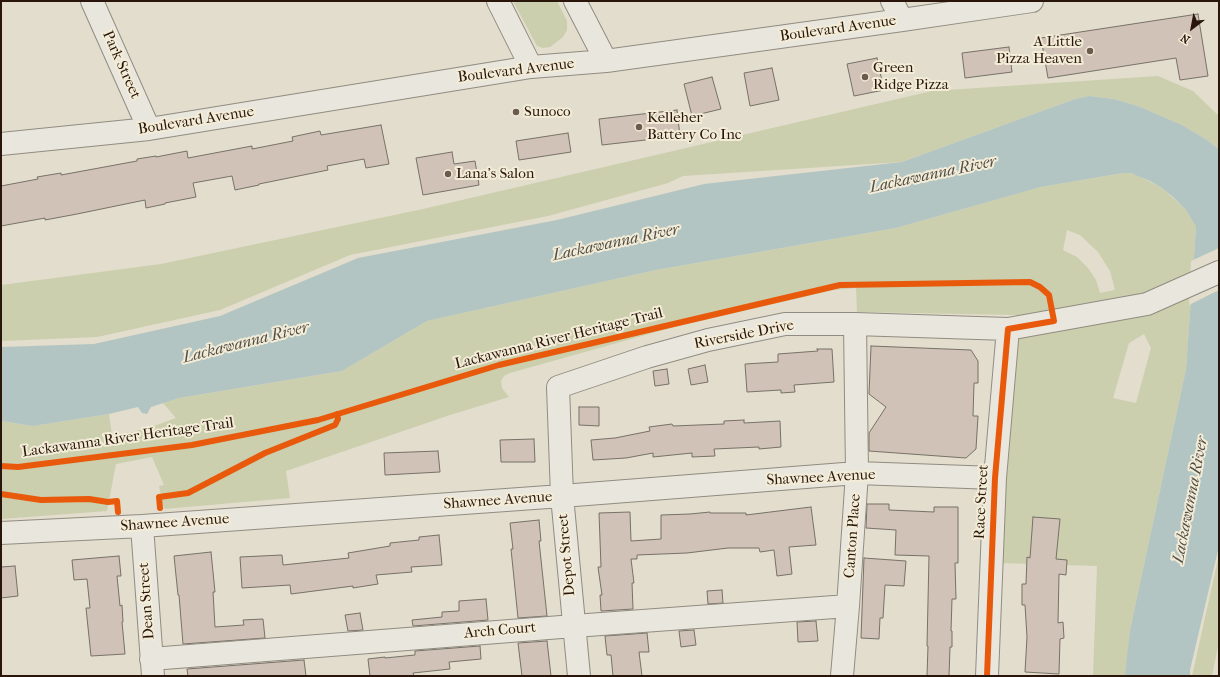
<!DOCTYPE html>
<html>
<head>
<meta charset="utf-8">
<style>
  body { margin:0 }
  #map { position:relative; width:1220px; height:677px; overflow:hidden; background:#e2ddcc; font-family:"IM FELL French Canon",serif }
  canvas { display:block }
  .frame { position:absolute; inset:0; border:2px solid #29150a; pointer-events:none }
  .north { position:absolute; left:1172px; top:8px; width:40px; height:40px; -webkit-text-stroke:3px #f3ecd7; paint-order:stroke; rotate:212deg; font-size:11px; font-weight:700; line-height:16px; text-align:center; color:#29150a }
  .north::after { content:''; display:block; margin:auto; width:14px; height:18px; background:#29150a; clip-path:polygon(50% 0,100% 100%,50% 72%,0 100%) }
</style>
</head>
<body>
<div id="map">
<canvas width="1220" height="677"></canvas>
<div class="frame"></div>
<div class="north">N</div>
</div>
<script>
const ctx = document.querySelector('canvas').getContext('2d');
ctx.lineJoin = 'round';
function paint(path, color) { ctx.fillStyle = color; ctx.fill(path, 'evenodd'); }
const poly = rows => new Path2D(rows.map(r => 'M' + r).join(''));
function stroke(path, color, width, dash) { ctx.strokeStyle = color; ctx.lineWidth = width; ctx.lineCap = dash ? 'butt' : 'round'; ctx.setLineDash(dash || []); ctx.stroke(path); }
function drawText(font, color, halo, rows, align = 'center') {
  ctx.font = font + ' "IM FELL French Canon",serif'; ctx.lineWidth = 4; ctx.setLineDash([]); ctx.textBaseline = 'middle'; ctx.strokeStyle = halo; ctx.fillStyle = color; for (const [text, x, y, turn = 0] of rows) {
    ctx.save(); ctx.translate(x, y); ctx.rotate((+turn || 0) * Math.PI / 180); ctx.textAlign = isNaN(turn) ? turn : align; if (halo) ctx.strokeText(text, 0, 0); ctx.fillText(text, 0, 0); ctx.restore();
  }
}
paint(poly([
  [513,1,557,1,567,21,567,30,563,37,550,47,543,48,537,46],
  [1158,76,1193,91,1219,116,1219,149,1207,140,1182,125,1138,106,1114,99,1089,96,1075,99,902,162,683,176,668,183,548,216,350,255,220,310,97,337,1,341,1,285,161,264,423,209,932,91],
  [1123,173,1131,173,1137,175,1162,188,1186,210,1196,227,1186,369,1130,630,1126,676,1093,676,1097,566,1000,563,1013,398,1016,315,857,312,856,288,834,290,674,327,510,373,504,376,501,381,502,388,509,397,450,415,286,471,290,498,164,509,159,486,164,485,152,457,116,464,107,511,1,519,1,421,33,426,109,414,112,435,133,432,157,425,176,418,163,403,179,398,342,371,427,321,656,270,896,228,1041,187],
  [1067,230,1080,235,1098,252,1110,271,1115,290,1100,293,1096,280,1088,268,1077,257,1063,250],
  [1144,334,1151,348,1136,403,1113,398,1129,343],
  [1219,555,1219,641,1212,676,1192,676]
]), '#cbcfad');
paint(poly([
  [1089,96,1114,99,1138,106,1182,125,1207,140,1219,149,1219,546,1190,670,1190,676,1125,676,1130,630,1186,369,1196,227,1186,210,1173,197,1162,188,1150,181,1131,173,1123,173,1041,187,896,228,656,270,427,321,342,371,179,398,151,407,147,414,142,413,138,407,109,414,33,426,1,421,1,347,94,344,220,316,358,258,557,220,704,184,902,162,1075,99]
]), '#b2c5c2');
paint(poly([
  [1219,248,1219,290,1189,305,1191,261]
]), '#e2ddcc');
const building = poly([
  [1198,14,1208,76,1180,80,1176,58,1048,78,1041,38,1198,14],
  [1009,47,1012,72,965,78,962,53,1009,47],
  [877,58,884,90,854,96,847,64,877,58],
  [772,68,779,100,750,106,744,73,772,68],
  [712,77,721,109,692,116,684,84,712,77],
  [677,110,680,136,602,145,599,119,677,110],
  [381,125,389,164,366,168,364,159,327,166,328,170,259,184,259,185,235,190,232,176,193,183,196,197,165,203,165,204,146,208,145,200,77,214,45,220,45,218,1,226,1,186,38,179,37,177,61,173,61,175,137,161,137,159,156,156,156,157,187,151,188,158,252,146,252,149,293,141,292,137,320,131,321,135,381,125],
  [568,133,571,152,519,160,516,141,568,133],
  [452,152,454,164,475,161,479,185,423,195,416,158,452,152],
  [871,346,971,350,978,361,978,383,974,383,973,416,978,416,976,449,966,458,869,451,869,433,886,407,869,394,871,346],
  [817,349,832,349,834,382,794,385,795,392,781,393,781,390,747,392,745,364,778,362,778,354,818,351,817,349],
  [705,365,708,382,691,385,688,369,705,365],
  [667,369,669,384,655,386,653,371,667,369],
  [579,407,599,407,599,426,579,425,579,407],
  [744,420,744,423,780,421,781,447,759,449,759,447,714,449,715,456,692,457,692,453,653,457,653,453,626,458,593,460,591,440,615,438,650,431,649,427,672,424,673,426,724,424,724,421,744,420],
  [534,439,535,462,501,462,500,440,534,439],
  [438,451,440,472,385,475,384,453,438,451],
  [867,504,889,504,889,510,934,512,934,507,958,507,958,563,955,563,956,599,952,599,951,631,952,631,952,647,950,647,949,676,927,676,928,646,927,646,929,556,895,555,896,530,866,528,867,504],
  [811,507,816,545,789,547,792,574,777,576,774,550,760,552,759,548,728,548,687,553,637,555,637,559,631,559,634,583,632,583,633,609,601,611,600,595,602,595,598,567,601,567,599,513,630,512,631,541,661,539,661,515,690,514,710,512,710,513,746,513,746,515,811,507],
  [1033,517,1060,519,1056,559,1067,560,1066,575,1059,574,1058,623,1063,622,1064,638,1060,639,1059,674,1025,672,1027,637,1025,605,1022,605,1022,584,1026,584,1027,557,1030,558,1033,517],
  [539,520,541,541,539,541,547,616,518,618,511,549,513,549,510,523,539,520],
  [439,535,442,565,411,567,412,572,376,575,378,584,353,588,353,586,291,594,290,585,242,588,240,557,282,555,283,565,349,558,348,553,390,546,390,543,419,540,419,537,439,535],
  [211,552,215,592,213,592,215,627,244,625,243,620,263,619,265,638,183,644,179,595,178,595,174,556,211,552],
  [119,556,121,576,117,576,120,606,122,605,123,622,122,622,125,654,91,656,86,608,90,608,87,579,74,580,72,560,119,556],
  [864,558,906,561,904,586,885,585,883,618,880,618,879,639,861,638,864,558],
  [15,566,18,596,1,598,1,567,15,566],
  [722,590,723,603,708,604,707,591,722,590],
  [486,599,488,620,413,626,412,620,442,617,442,612,459,611,459,601,486,599],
  [360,613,363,630,348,631,345,615,360,613],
  [816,621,818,641,798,642,797,622,816,621],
  [694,630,696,645,681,647,679,631,694,630],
  [647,633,649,652,639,652,642,676,613,676,611,655,607,655,605,636,647,633],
  [547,641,551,676,522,676,518,643,547,641],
  [480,646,481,659,449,662,450,669,413,673,414,676,370,676,368,659,385,657,385,658,415,655,415,651,480,646],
  [304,660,306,676,188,676,187,669,304,660]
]);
paint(building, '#d0c2b7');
stroke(building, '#777167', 1);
const minor = poly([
  [92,1,149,129],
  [498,1,531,67],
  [575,1,606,61],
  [892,1,902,20],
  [1,144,149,129,531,67,606,61,902,20,1032,1],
  [142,526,153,676],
  [1,533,142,526,562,496,857,473,995,478],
  [151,659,574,626,848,606],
  [579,676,562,496,558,387,647,357,708,340,785,324,855,324,1008,329,1147,304,1219,272],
  [842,676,848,606,857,473,855,324],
  [987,676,995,478,1008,329]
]);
stroke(minor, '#918c81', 24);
stroke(minor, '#e9e6dd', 22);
stroke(poly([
  [1,466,18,467,192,445,318,420,499,365,840,285,1030,282,1040,287,1049,295,1054,321,1008,329,995,478,987,676],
  [1,494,41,500,89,499,108,502,117,501,118,512],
  [160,508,159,497,188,493,265,453,335,425,338,419,337,414]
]), '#e8590c', 6);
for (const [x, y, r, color] of [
  [1090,51,4,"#6a5b4e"],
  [865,77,4,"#6a5b4e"],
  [516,112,4,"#6a5b4e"],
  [639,127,4,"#6a5b4e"],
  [448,174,4,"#6a5b4e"]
]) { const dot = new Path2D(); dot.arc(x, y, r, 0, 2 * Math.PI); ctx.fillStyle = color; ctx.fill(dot); stroke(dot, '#f3ecd7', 1.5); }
drawText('15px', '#29150a', '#f3ecd7', [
  ["Boulevard Avenue",838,29,-8],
  ["Park Street",121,65,66],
  ["Boulevard Avenue",516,71,-7],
  ["Boulevard Avenue",196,121,-9],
  ["Riverside Drive",744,335,-11],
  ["Lackawanna River Heritage Trail",559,339,-14],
  ["Lackawanna River Heritage Trail",128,438,-8],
  ["Shawnee Avenue",821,478,-3],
  ["Shawnee Avenue",498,501,-4],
  ["Race Street",982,502,-87],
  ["Shawnee Avenue",175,523,-4],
  ["Canton Place",853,536,-86],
  ["Depot Street",567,555,-95],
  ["Dean Street",147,601,-94],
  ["Arch Court",500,631,-5]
]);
drawText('15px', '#29150a', '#f3ecd7', [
  ["A Little",1082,42,"right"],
  ["Pizza Heaven",1082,59,"right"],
  ["Green",873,68],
  ["Ridge Pizza",873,85],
  ["Sunoco",524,112],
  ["Kelleher",647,118],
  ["Battery Co Inc",647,135],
  ["Lana's Salon",456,174]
], 'left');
drawText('italic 16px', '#524f49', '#f3ecd7', [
  ["Lackawanna River",933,175,-12],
  ["Lackawanna River",616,243,-12],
  ["Lackawanna River",246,343,-14],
  ["Lackawanna River",1191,500,-79]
]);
</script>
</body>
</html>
